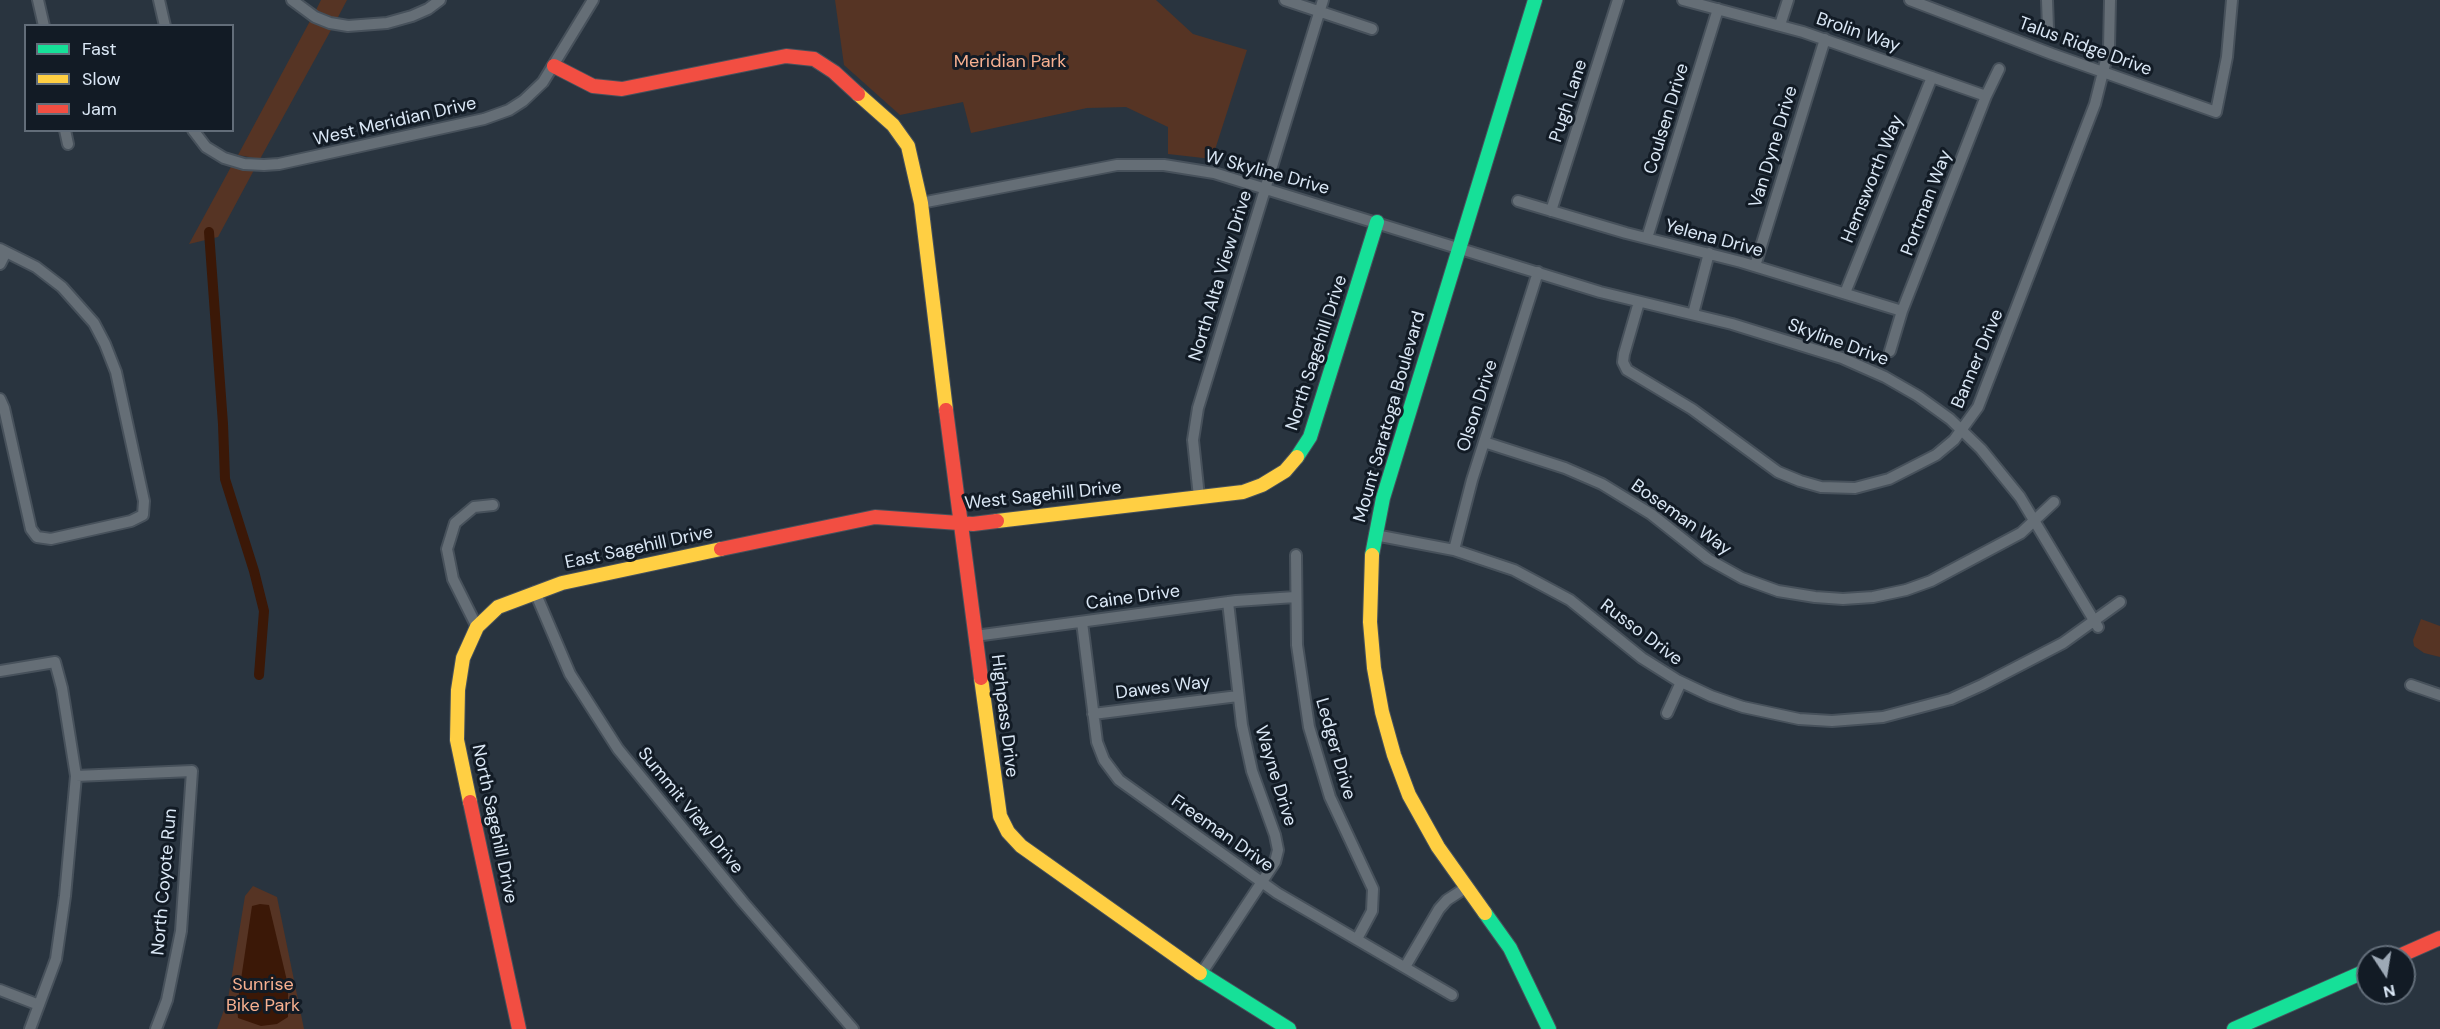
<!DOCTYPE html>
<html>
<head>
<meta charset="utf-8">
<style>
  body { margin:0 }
  #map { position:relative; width:2440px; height:1029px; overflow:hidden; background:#29343f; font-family:"DM Sans",sans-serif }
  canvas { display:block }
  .legend { position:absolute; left:24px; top:24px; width:210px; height:108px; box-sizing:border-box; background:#121b25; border:2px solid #626d79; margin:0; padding:8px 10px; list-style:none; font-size:18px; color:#dbe8f6 }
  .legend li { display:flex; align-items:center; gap:12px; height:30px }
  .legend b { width:30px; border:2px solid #626d79 }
  .north { position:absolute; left:2356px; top:945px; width:60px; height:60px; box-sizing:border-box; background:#121b25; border:2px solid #626d79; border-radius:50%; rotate:168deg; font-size:16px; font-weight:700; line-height:24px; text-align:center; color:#dbe8f6 }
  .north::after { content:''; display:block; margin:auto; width:21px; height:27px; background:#9da9b6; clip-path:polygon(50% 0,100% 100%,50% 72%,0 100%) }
</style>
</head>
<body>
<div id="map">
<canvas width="2440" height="1029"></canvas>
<ul class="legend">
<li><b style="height:8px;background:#16e098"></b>Fast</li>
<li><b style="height:8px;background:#ffcf43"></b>Slow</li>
<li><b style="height:8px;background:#f24e42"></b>Jam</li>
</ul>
<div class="north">N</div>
</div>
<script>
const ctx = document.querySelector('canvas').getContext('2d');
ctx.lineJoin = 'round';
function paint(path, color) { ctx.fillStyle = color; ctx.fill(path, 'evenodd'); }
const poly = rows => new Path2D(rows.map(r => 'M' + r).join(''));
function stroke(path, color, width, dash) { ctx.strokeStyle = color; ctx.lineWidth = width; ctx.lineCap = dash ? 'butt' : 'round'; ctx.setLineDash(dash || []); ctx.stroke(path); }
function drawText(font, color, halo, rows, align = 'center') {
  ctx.font = font + ' "DM Sans",sans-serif'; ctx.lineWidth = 6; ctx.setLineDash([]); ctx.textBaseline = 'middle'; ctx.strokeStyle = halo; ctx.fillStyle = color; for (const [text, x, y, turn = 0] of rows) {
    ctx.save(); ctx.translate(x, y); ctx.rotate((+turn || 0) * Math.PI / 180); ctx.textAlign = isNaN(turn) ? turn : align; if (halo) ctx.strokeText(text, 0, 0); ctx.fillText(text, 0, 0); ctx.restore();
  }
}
paint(poly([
  [321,0,347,0,337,19,316,10],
  [835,0,1156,0,1193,34,1247,50,1212,159,1168,154,1168,127,1126,107,1087,108,971,133,963,102,900,115,844,65],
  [310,21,331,30,260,159,238,155],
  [232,165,246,170,254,170,218,237,189,244],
  [2421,619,2440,626,2440,657,2424,653,2414,646,2413,640],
  [253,886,277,897,304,1029,217,1029,228,999,245,896]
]), '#563424');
paint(poly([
  [260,904,269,905,288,985,288,1017,277,1024,261,1026,238,1018,237,1006,252,906]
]), '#3b1807');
stroke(poly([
  [209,232,223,424,225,479,254,571,264,611,259,675]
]), '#3b1807', 10);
const street = poly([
  [38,0,44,26],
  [159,0,165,26],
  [292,0,315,17,330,23,348,26,387,23,412,16,428,9,440,0],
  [1285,0,1372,29],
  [1683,0,1803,32,1986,96],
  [1910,0,2052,54,2216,112,2227,57,2232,0],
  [2047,0,2048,28],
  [1780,25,1788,0],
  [65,130,68,144],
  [193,130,206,147,224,158,244,164,264,165,279,164,484,119,509,110,523,101,543,82,593,0],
  [1518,201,1626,233,1741,262,1902,311],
  [921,203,1117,165,1164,165,1214,173,1600,292,1732,324,1842,358,1885,377,1918,396,1950,419,1981,449,2020,497,2098,627],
  [1551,211,1618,0],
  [1647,238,1718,9],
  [0,249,36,267,62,287,94,323,105,344,116,372,144,501,143,515,131,521,51,539,37,537,31,529,4,408,0,399],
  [0,264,6,252],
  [1755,266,1825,39],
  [1845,293,1932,77],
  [1639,302,1624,354,1623,362,1627,370,1692,409,1778,472,1800,481,1821,487,1855,488,1889,479,1936,455,1954,440,1978,407,2095,104,2109,48,2110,0],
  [1693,314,1709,253],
  [1890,351,1902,311,1986,96,1999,69],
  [1484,442,1565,468,1602,484,1651,514,1708,559,1742,578,1778,591,1815,597,1843,599,1873,597,1906,590,1931,581,2021,533,2054,502],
  [1199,497,1193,440,1198,408,1323,0],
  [1375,535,1454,550,1514,570,1570,600,1642,658,1677,680,1711,696,1743,707,1799,719,1832,721,1883,717,1951,699,1982,685,2063,643,2120,602],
  [1454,550,1472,480,1538,272],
  [1296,555,1297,645,1309,727,1330,797,1373,889,1372,911,1357,939],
  [535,592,570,674,618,749,743,902,853,1029],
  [1082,622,1097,742,1104,760,1119,780,1277,893,1452,995],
  [477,627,453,579,447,549,455,523,474,507,493,505],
  [975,636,1236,601,1295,597],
  [0,671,55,662,62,688,76,776,65,896,56,959,30,1029],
  [2411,685,2440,695],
  [1667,713,1681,682],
  [1093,714,1238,696],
  [76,776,192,771,181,931,167,1000,156,1029],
  [1405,967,1439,909,1447,900,1467,887],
  [1201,974,1275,862,1278,850,1275,835,1252,771,1242,725,1228,602],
  [0,990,39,1005]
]);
const fast = poly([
  [1297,457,1310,437,1377,222],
  [1372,555,1383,498,1535,0],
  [1485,913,1510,948,1549,1029],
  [1200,973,1289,1029],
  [2234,1029,2368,970]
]);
const slow = poly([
  [858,94,893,125,908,146,921,203,946,410],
  [997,521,1243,492,1262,485,1285,471,1297,457],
  [1372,555,1370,622,1374,668,1382,712,1394,755,1409,795,1438,847,1485,913],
  [981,678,1000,816,1008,832,1021,846,1200,973],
  [470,802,457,740,458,690,463,658,477,627,498,607,562,583,721,549]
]);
const jam = poly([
  [554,66,593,86,622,89,786,56,814,59,834,72,858,94],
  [946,410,981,678],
  [721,549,875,517,973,524,997,521],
  [470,802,519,1029],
  [2397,957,2440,938]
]);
stroke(street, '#47515b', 14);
stroke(fast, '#47515b', 16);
stroke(slow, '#47515b', 16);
stroke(jam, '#47515b', 16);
stroke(street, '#656e76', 10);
stroke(fast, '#16e098', 14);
stroke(slow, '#ffcf43', 14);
stroke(jam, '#f24e42', 14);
drawText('18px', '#dbe8f6', '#121b25', [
  ["Brolin Way",1858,33,19],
  ["Talus Ridge Drive",2085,47,20],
  ["Pugh Lane",1569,101,-72],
  ["Coulsen Drive",1667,119,-73],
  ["West Meridian Drive",395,122,-13],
  ["Van Dyne Drive",1774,147,-73],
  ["W Skyline Drive",1267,173,15],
  ["Hemsworth Way",1873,179,-68],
  ["Portman Way",1927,203,-69],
  ["Yelena Drive",1714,239,15],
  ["North Alta View Drive",1221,276,-73],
  ["Skyline Drive",1838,343,20],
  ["North Sagehill Drive",1317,353,-72],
  ["Banner Drive",1978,359,-67],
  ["Olson Drive",1478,406,-72],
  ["Mount Saratoga Boulevard",1390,417,-74],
  ["West Sagehill Drive",1043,496,-6],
  ["Boseman Way",1681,518,35],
  ["East Sagehill Drive",639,548,-12],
  ["Caine Drive",1133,598,-8],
  ["Russo Drive",1641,633,37],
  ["Dawes Way",1163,688,-7],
  ["Highpass Drive",1004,716,83],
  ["Ledger Drive",1335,749,74],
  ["Wayne Drive",1275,776,73],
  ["Summit View Drive",690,811,51],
  ["North Sagehill Drive",494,824,78],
  ["Freeman Drive",1222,834,35],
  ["North Coyote Run",165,882,-85]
]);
drawText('18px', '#f7b090', '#121b25', [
  ["Meridian Park",1010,62],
  ["Sunrise",263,985],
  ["Bike Park",263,1006]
]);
</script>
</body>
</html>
